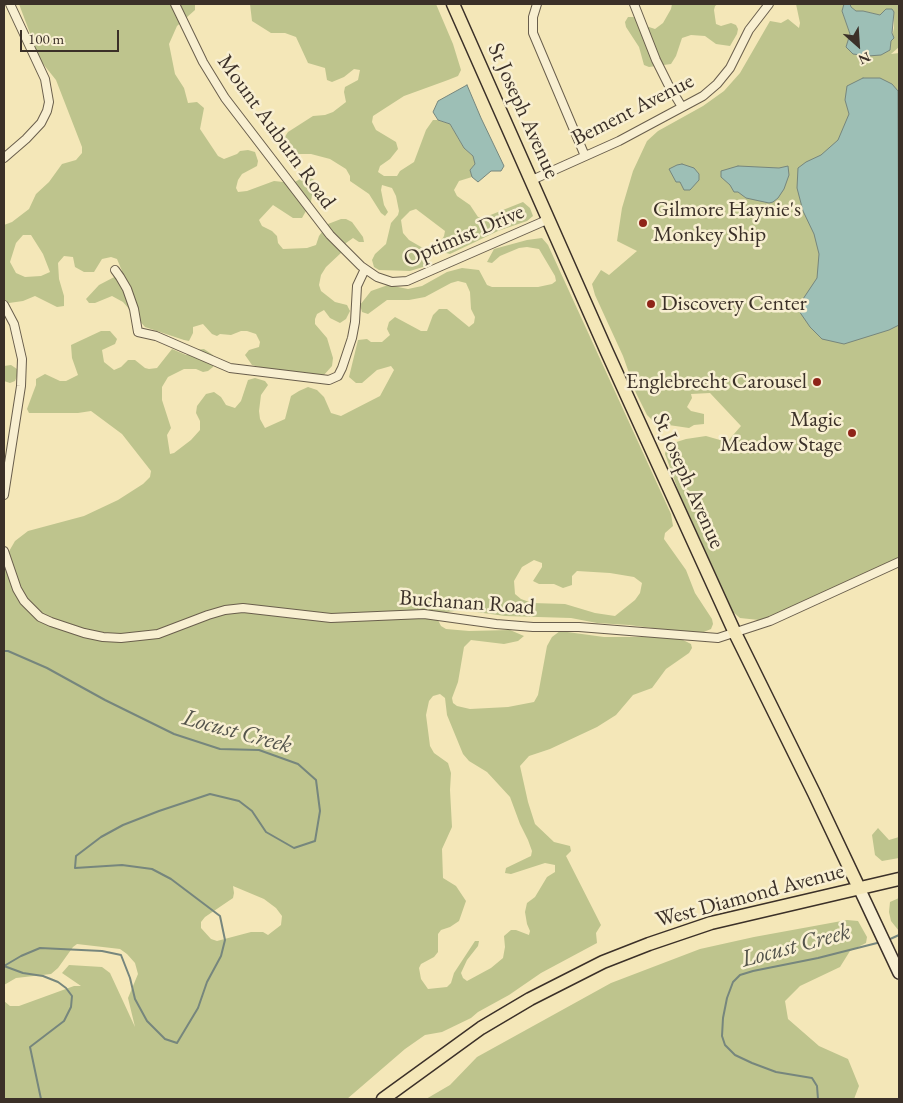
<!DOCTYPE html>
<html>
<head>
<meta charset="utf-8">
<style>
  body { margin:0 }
  #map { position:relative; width:903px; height:1103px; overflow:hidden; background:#f4e7b8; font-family:"EB Garamond",serif }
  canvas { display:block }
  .frame { position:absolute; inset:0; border:5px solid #3b3028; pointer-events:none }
  .north { position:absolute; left:833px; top:20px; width:50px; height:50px; -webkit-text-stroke:4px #f8efd1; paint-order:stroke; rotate:154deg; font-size:14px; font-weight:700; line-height:20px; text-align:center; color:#3b3028 }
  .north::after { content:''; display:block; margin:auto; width:18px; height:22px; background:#3b3028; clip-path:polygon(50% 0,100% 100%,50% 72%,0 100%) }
  .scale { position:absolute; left:20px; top:30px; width:99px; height:22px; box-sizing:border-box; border:2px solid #3b3028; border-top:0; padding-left:6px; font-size:15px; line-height:18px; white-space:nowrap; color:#3b3028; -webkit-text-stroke:4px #f8efd1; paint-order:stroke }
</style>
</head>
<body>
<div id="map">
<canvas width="903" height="1103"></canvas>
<div class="frame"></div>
<div class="north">N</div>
<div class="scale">100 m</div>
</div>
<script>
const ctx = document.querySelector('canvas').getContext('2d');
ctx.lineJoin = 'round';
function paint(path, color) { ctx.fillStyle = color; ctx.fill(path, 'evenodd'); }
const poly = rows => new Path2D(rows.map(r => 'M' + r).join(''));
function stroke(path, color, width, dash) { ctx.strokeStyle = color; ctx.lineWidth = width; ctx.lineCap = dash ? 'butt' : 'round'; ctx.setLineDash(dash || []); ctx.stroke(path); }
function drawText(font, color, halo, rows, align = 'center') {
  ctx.font = font + ' "EB Garamond",serif'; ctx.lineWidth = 5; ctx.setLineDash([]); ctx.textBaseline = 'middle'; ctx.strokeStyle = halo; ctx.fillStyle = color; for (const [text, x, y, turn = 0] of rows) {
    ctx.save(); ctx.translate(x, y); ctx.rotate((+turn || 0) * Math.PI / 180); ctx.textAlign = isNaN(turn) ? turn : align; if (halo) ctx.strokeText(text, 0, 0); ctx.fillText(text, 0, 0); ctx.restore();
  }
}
paint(poly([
  [19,4,195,4,195,10,177,26,169,44,175,74,184,88,188,103,197,102,204,108,200,129,218,156,224,159,237,154,240,151,248,150,255,152,258,161,257,166,242,174,238,180,236,188,238,192,247,191,274,181,293,183,302,178,309,176,314,180,311,202,302,218,293,218,273,205,259,220,262,226,272,231,277,236,278,243,283,249,307,248,316,245,319,236,328,224,341,219,346,219,352,222,363,237,364,242,359,242,353,238,346,243,342,252,326,267,321,275,319,285,321,291,335,302,347,305,350,311,346,319,340,323,330,318,324,310,317,314,315,319,315,324,327,338,333,358,332,366,323,376,285,374,252,365,245,355,249,350,259,347,260,342,256,334,247,331,241,331,231,335,220,334,217,336,212,334,203,324,193,327,193,333,189,341,184,340,145,327,123,302,112,296,95,303,89,303,86,299,99,285,120,274,122,271,117,259,111,257,102,259,94,272,84,272,75,267,73,257,64,256,58,263,59,279,64,296,64,306,57,307,35,296,23,301,9,303,4,299,4,225,12,222,29,209,36,194,49,182,62,164,76,160,82,153,82,147,56,80,40,60],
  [23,235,31,235,43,254,50,272,41,276,25,277,16,273,10,262,16,243],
  [250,4,436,4,453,44,461,70,458,76,448,80,404,96,373,116,372,122,376,130,396,142,398,149,390,159,380,166,378,172,384,176,397,176,400,171,414,162,426,130,433,120,438,120,450,124,464,148,473,156,475,164,470,170,472,177,459,181,454,190,457,196,470,205,478,217,483,218,523,202,530,208,533,216,527,221,498,231,450,254,446,253,441,249,441,241,444,236,445,231,416,209,410,211,401,220,403,233,409,240,428,251,429,262,426,266,410,271,379,270,374,267,372,260,375,254,386,244,391,223,398,215,399,211,396,196,392,188,382,185,381,190,384,205,388,212,385,216,381,213,369,194,350,181,350,176,346,169,330,159,311,154,282,154,279,150,279,146,288,132,313,116,325,115,333,112,346,102,344,92,345,87,358,80,360,70,354,69,344,77,332,82,327,80,325,68,308,63,296,37,285,33,271,33,252,21],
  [672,4,718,4,715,6,714,10,716,24,721,26,731,23,736,25,738,29,737,34,730,46,716,44,705,36,691,35,682,38,676,56,671,64,649,67,644,65,639,47,626,27,625,22,628,17,633,17,637,18,646,26,655,29,663,23,671,9],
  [796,4,844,4,842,11,850,34,846,47,854,54,868,56,891,41,894,28,894,12,880,15,863,11,856,11,851,7,850,4,899,4,899,47,891,54,899,53,899,558,768,618,759,620,740,618,733,612,678,490,665,454,667,445,686,439,706,436,727,442,741,426,710,393,691,394,692,398,687,407,691,411,704,414,704,424,694,425,689,428,655,423,647,415,636,393,623,356,595,295,592,284,601,270,609,275,637,251,617,241,622,208,633,171,647,141,658,131,703,106,724,91,740,73,770,21,781,23,788,19,799,28,800,23],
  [542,238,548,245,671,514,673,526,665,533,664,539,686,570,695,593,712,619,713,624,711,629,699,634,629,625,597,623,571,618,505,616,462,610,447,612,439,616,438,620,441,626,446,629,469,631,510,630,524,636,518,641,504,644,471,640,464,647,458,682,452,698,453,703,457,706,470,709,508,707,534,702,538,695,547,646,552,637,560,631,604,637,666,637,681,639,691,644,692,648,689,653,666,669,652,688,633,695,616,715,597,727,550,749,529,756,520,766,528,802,535,824,554,842,570,846,571,851,566,856,601,925,596,933,597,943,541,973,509,995,478,1012,471,1018,442,1032,425,1035,405,1049,347,1099,4,1099,4,1001,10,1006,19,1006,74,986,81,986,62,973,69,965,102,967,110,973,135,1027,128,998,138,974,135,963,127,954,120,949,77,944,73,947,58,968,51,974,16,978,4,985,4,560,15,541,28,531,84,516,118,500,143,484,150,477,151,471,122,434,91,411,78,413,29,413,27,409,36,385,36,379,45,374,60,381,66,381,78,375,72,358,71,345,101,331,110,331,117,339,115,344,102,350,104,362,114,370,121,367,128,360,135,360,145,368,149,369,157,368,172,349,186,355,190,355,193,350,204,349,213,355,215,361,213,367,208,371,203,372,196,369,184,369,168,377,162,387,162,400,171,428,167,435,170,454,174,453,191,440,200,430,200,421,196,413,197,406,206,394,214,392,221,397,226,405,235,408,241,401,248,380,255,378,265,381,268,385,261,395,259,411,260,419,265,428,285,419,291,396,299,391,308,387,317,390,324,397,331,413,341,416,380,396,394,370,391,366,377,370,362,383,356,383,349,377,358,340,367,339,371,342,382,342,390,335,387,329,389,322,395,317,421,331,427,331,433,315,439,309,447,309,469,327,474,323,475,317,471,309,470,292,466,283,458,281,451,283,425,297,409,300,387,300,368,314,362,312,360,305,371,291,388,285,408,289,422,286,447,272,462,268,479,270,487,285,492,287,538,287,552,284,556,281,555,276,539,249,527,247,519,248,500,256,492,263,487,262,494,249,527,240],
  [534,560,542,563,542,567,533,581,539,584,554,584,563,588,572,585,572,576,577,571,610,573,634,577,642,583,640,593,635,600,615,616,595,613,565,604,532,603,521,599,515,594,514,581,522,567],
  [440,694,445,698,447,715,463,754,469,761,487,772,510,797,520,824,528,840,532,851,531,856,506,868,505,873,511,874,545,863,555,865,555,872,547,877,535,897,527,903,525,912,527,924,530,931,529,935,516,930,511,930,504,936,505,947,503,958,491,968,467,981,463,978,461,973,467,960,478,946,479,941,475,941,454,973,451,983,447,987,428,989,421,979,419,968,421,964,434,957,438,952,438,934,441,930,450,927,459,921,466,901,456,886,443,878,442,849,452,827,450,790,451,773,448,763,434,753,430,746,426,715,429,701,433,696],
  [233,886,264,899,276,908,282,916,281,925,268,935,263,932,251,932,217,941,211,939,201,928,201,922,205,917,233,898,234,893],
  [11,365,17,369,17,376,15,381,10,383,4,381,4,366],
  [878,828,889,840,899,837,899,858,882,861,875,855,872,835],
  [899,898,899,931,891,921,889,912,890,902],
  [847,920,858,921,867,937,866,943,850,951,840,967,800,986,785,1001,788,1019,819,1046,848,1059,859,1086,854,1099,426,1099,450,1085,477,1057,611,983,700,949,754,937]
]), '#bec48d');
const water = poly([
  [844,4,850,4,851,7,856,11,863,11,880,15,886,9,892,9,894,12,892,33,894,38,891,41,890,50,881,55,868,56,853,54,846,47,850,34,842,11,844,4],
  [863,78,880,78,892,84,898,91,899,325,889,330,844,344,822,339,810,327,799,311,803,299,817,278,819,254,814,234,803,211,797,188,798,168,806,162,821,155,838,140,849,114,845,100,847,86,863,78],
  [467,85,481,118,504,166,501,171,491,171,478,182,472,177,470,170,475,164,473,156,464,148,450,124,438,120,433,112,438,101,467,85],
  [682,164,694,168,699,174,699,180,690,190,684,190,680,182,676,182,669,169,677,165,682,164],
  [738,166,779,168,788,166,789,175,784,189,778,198,773,202,769,203,746,198,738,192,734,192,730,185,721,177,721,171,738,166]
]);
paint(water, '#9dbfb6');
stroke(water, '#76867d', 1);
stroke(poly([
  [4,651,8,651,47,668,105,700,174,734,220,749,259,750,298,764,316,780,320,811,315,841,294,848,266,832,252,811,239,801,210,794,159,811,123,825,101,837,76,856,75,868,122,865,152,869,171,879,220,916,225,940,221,956,207,982,198,1008,177,1043,165,1039,147,1021,135,999,130,978,121,955,102,951,40,948,21,956,4,966],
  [888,940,899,935],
  [4,966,23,973,43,976,58,982,66,988,72,996,71,1007,64,1021,30,1047,41,1099],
  [818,1099,817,1086,812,1078,776,1072,752,1063,735,1055,725,1045,722,1036,723,1018,727,998,733,982,740,975,753,971,818,958,881,942]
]), '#76867d', 2);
const minor = poly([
  [175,4,203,62,225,98,330,235,361,266,377,277,392,282,407,281,549,219],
  [537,4,533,17,533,33,585,156],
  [634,4,656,60,668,84,682,107],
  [4,158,26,139,41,123,47,111,49,102,45,79,10,4],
  [532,180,619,141,703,96,717,84,730,68,749,30,769,4],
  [115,270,120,277,127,289,134,309,138,332,156,336,230,368,329,380,338,376,342,368,352,338,355,322,357,286,365,269],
  [4,305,14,324,22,359,21,386,4,495],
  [4,551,17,589,24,601,40,617,51,622,84,633,103,637,121,638,158,634,208,615,225,610,243,608,331,618,424,614,496,624,533,627,579,627,718,638,770,621,899,562]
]);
const secondary = poly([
  [859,888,899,973]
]);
const primary = poly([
  [453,4,607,352,735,633,814,793,859,888],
  [383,1099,481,1028,530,999,603,962,649,944,711,923,899,879]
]);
stroke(minor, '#695e4c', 10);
stroke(secondary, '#3b3028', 14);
stroke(primary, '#3b3028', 15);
stroke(minor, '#f8efd1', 8);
stroke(secondary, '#f8efd1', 11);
stroke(primary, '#f4e7b8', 12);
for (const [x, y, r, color] of [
  [643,223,5,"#8f2418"],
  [651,304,5,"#8f2418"],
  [817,382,5,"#8f2418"],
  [852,433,5,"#8f2418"]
]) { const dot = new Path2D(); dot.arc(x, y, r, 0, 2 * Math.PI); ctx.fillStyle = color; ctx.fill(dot); stroke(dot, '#f8efd1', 2); }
drawText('22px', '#3b3028', '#f8efd1', [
  ["Bement Avenue",633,110,-27],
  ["St Joseph Avenue",523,111,66],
  ["Mount Auburn Road",276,132,54],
  ["Optimist Drive",464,236,-23],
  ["St Joseph Avenue",688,481,66],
  ["Buchanan Road",467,603,4],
  ["West Diamond Avenue",750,896,-15]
]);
drawText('22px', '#3b3028', '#f8efd1', [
  ["Gilmore Haynie's",653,210],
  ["Monkey Ship",653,235],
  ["Discovery Center",661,304],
  ["Englebrecht Carousel",807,382,"right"],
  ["Magic",842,420,"right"],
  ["Meadow Stage",842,445,"right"]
], 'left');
drawText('italic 24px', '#54544c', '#f8efd1', [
  ["Locust Creek",237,732,15],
  ["Locust Creek",796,946,-15]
]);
</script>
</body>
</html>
